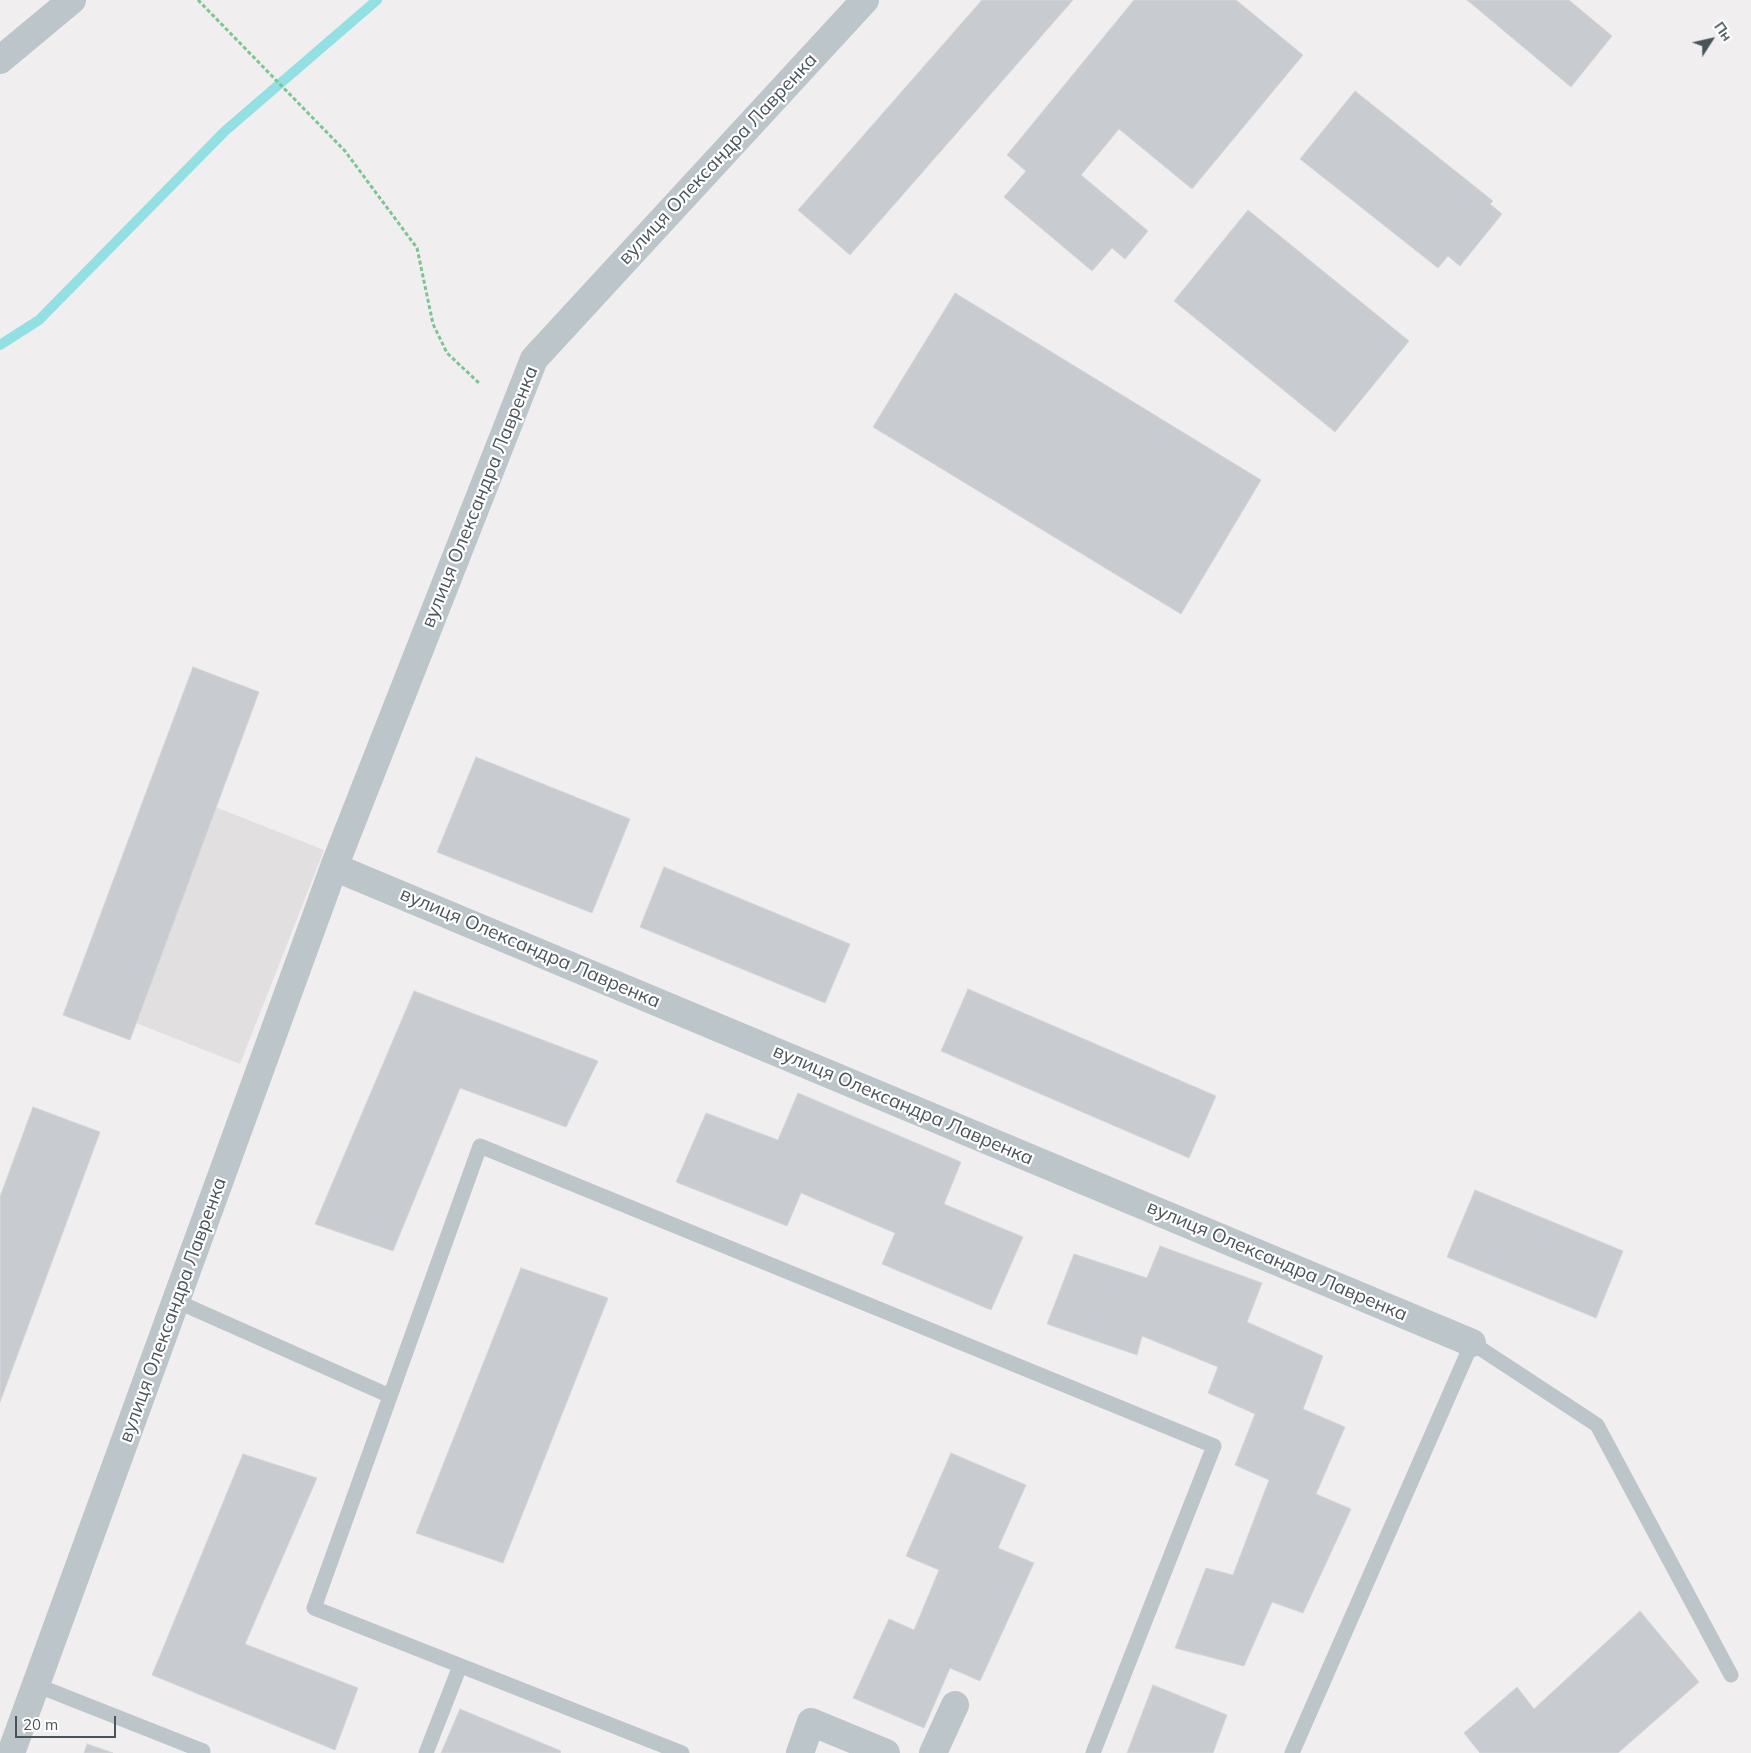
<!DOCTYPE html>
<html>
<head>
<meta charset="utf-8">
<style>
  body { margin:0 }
  #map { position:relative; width:1751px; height:1753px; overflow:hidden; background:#f0eeef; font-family:Mulish,sans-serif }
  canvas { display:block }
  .north { position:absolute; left:1686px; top:15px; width:50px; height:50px; -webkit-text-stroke:4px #fff; paint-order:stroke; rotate:55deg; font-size:14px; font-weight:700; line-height:20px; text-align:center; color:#48545a }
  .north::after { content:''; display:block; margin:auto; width:18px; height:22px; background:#48545a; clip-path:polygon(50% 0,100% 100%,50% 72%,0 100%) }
  .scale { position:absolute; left:15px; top:1716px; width:101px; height:22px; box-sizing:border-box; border:2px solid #48545a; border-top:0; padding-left:6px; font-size:15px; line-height:18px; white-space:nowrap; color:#48545a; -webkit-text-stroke:4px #fff; paint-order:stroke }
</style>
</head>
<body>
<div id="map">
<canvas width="1751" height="1753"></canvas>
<div class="north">Пн</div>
<div class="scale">20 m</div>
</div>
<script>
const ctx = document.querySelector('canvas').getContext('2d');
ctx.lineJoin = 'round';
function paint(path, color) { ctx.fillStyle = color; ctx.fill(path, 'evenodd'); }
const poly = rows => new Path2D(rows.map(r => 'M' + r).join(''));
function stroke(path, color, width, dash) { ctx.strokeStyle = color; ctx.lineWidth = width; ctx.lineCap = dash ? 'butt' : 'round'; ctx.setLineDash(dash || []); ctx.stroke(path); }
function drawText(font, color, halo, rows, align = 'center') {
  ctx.font = font + ' Mulish,sans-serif'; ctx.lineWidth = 4.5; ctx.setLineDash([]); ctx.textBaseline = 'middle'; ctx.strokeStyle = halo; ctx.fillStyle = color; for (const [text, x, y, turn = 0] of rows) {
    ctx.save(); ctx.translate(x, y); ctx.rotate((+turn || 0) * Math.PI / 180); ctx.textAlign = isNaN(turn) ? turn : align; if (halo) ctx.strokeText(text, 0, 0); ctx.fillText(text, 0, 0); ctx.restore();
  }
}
paint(poly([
  [150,781,324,850,240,1064,70,997]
]), '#e1dfe0');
stroke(poly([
  [0,345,39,320,225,131,377,0]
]), '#92e0e3', 10);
const building = poly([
  [982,0,1073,0,850,255,798,210,982,0],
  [1134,0,1236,0,1303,55,1192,189,1119,129,1081,175,1148,231,1125,259,1112,248,1092,271,1004,197,1026,171,1007,155,1134,0],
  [1467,0,1569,0,1612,36,1571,87,1467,0],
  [1355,91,1493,201,1490,204,1502,214,1460,266,1448,256,1438,268,1300,159,1355,91],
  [1248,210,1409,341,1335,432,1174,301,1248,210],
  [955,293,1261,480,1181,614,873,427,955,293],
  [193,667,259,692,130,1040,63,1015,193,667],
  [476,757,630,819,592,913,437,852,476,757],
  [664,867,850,944,825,1003,640,927,664,867],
  [968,989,1216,1096,1189,1158,941,1051,968,989],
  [414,991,598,1061,566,1127,460,1088,393,1251,315,1224,414,991],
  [798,1093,961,1162,944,1204,1023,1237,991,1310,882,1264,895,1233,801,1193,787,1226,676,1182,706,1113,778,1140,798,1093],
  [33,1107,100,1132,0,1402,0,1197,33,1107],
  [1475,1190,1623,1251,1596,1318,1447,1257,1475,1190],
  [1160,1246,1262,1283,1247,1322,1323,1356,1303,1409,1345,1427,1316,1494,1351,1509,1303,1613,1272,1602,1244,1666,1175,1648,1206,1568,1233,1575,1269,1480,1235,1465,1255,1414,1208,1393,1218,1367,1142,1336,1137,1355,1047,1324,1074,1254,1147,1278,1160,1246],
  [521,1268,608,1298,503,1563,416,1533,521,1268],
  [951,1453,1026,1485,998,1548,1034,1563,980,1681,950,1668,924,1728,853,1698,889,1619,914,1630,939,1570,906,1556,951,1453],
  [243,1454,317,1478,245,1644,358,1688,335,1750,152,1675,243,1454],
  [1640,1611,1699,1682,1618,1753,1480,1753,1464,1733,1517,1687,1534,1709,1640,1611],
  [1153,1685,1227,1715,1213,1753,1127,1753,1153,1685],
  [460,1709,561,1751,560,1753,441,1753,460,1709],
  [87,1744,113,1753,84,1753,87,1744]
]);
paint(building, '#c8ccd0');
stroke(building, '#d3d6d9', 1);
stroke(poly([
  [198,0,345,151,417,248,433,324,447,353,479,383]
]), '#7cc594', 3, [4, 2.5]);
stroke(poly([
  [176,1301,390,1396],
  [36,1685,203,1751,202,1753],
  [426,1753,460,1666],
  [682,1753,314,1608,480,1146,1214,1446,1093,1753],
  [1292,1753,1472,1343,1597,1425,1731,1675]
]), '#bbc5ca', 15);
stroke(poly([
  [0,60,72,0],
  [334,867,1472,1343],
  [11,1753,334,867,534,359,865,0],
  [800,1753,811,1722,886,1753],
  [933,1753,955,1705]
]), '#bbc5ca', 28);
drawText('19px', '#48545a', '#fff', [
  ["вулиця Олександра Лавренка",718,159,-47],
  ["вулиця Олександра Лавренка",480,497,-68],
  ["вулиця Олександра Лавренка",530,948,23],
  ["вулиця Олександра Лавренка",903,1105,23],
  ["вулиця Олександра Лавренка",1277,1261,23],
  ["вулиця Олександра Лавренка",173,1310,-70]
]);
</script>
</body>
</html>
